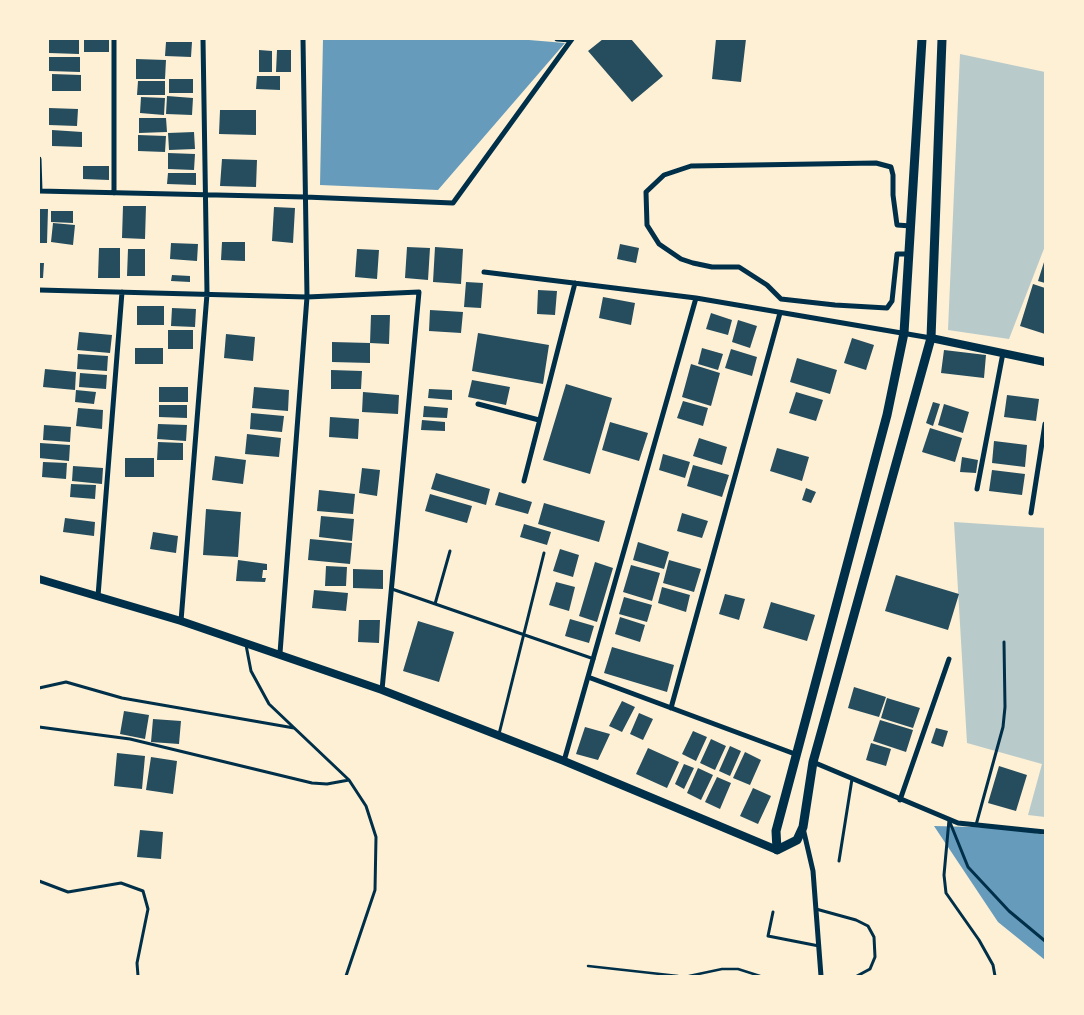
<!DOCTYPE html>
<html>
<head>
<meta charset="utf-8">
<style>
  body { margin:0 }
  #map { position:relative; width:1084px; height:1015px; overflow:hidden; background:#fdf0d5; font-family:Figtree,sans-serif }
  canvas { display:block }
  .frame { position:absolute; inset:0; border:40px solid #fdf0d5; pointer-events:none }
</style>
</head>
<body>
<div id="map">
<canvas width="1084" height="1015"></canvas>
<div class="frame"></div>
</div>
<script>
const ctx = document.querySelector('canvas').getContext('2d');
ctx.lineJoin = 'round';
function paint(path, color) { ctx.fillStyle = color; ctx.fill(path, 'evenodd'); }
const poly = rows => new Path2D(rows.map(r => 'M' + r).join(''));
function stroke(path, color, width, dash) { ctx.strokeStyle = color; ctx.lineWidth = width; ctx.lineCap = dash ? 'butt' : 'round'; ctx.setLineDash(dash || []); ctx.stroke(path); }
paint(poly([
  [960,54,1045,72,1045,246,1009,339,948,330],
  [954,522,1045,528,1045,817,1028,815,1042,764,967,743]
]), '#b9caca');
paint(poly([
  [323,39,517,39,565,43,438,190,320,185],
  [934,826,1011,828,1045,835,1045,960,998,922]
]), '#669bbc');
paint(poly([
  [49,39,79,39,79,54,49,53],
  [84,39,109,39,109,52,84,52],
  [603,39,631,39,663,76,632,102,588,51],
  [716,39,746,39,741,82,712,79],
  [166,42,192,42,191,57,165,56],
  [259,50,272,51,272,72,259,72],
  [277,50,291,50,291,72,276,72],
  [49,57,80,57,80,72,49,71],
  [136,59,166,60,165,79,136,79],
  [52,74,81,75,81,91,52,91],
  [257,76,280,76,280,90,256,89],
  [169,79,193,79,193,93,169,93],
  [138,81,165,81,165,95,137,95],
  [167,96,193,98,192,115,166,114],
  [141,97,165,98,164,115,140,113],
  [49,108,78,109,77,126,49,125],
  [220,110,256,110,256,135,219,134],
  [139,118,166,118,167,132,139,133],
  [52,130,82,132,82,147,52,146],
  [194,132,195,149,169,150,168,133],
  [138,135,166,136,165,152,138,151],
  [168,153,195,154,194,170,168,169],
  [222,159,257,160,256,187,220,186],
  [83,166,109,166,109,180,83,179],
  [168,173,196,173,196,185,167,184],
  [123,206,146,206,145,239,122,238],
  [274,207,295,208,293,243,272,241],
  [39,209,48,209,47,243,39,243],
  [51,211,73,211,73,223,51,222],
  [53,223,75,225,73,245,51,242],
  [222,242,245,242,245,261,221,260],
  [171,243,198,244,197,261,170,259],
  [620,244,639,248,636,263,617,259],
  [407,247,430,248,428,280,405,278],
  [435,247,463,249,461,284,433,282],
  [99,248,120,248,120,278,98,278],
  [128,249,145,249,145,276,127,276],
  [357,249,379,250,377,279,355,277],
  [1045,259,1045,283,1038,281],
  [39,263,44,263,43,278,39,278],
  [172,275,190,276,190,282,171,281],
  [466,282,483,283,481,308,464,307],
  [1033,284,1045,288,1045,334,1020,326],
  [538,290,557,291,555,315,537,314],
  [603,297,635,303,631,325,599,318],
  [137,306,164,306,164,325,137,325],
  [172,308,196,309,195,327,171,326],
  [430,310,463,312,461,333,429,331],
  [711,313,732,320,728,335,706,329],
  [371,315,390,315,389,344,370,343,370,363,332,362,332,342,370,343],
  [738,320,757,326,750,348,732,342],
  [168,330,193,330,193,349,168,349],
  [79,332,112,335,110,353,77,350],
  [478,333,549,345,543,384,472,371],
  [226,334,255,337,253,361,224,358],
  [852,338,874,345,866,370,844,363],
  [135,348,163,348,163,364,135,364],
  [702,348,723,354,718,370,698,364],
  [731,349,757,357,752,376,725,368],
  [944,350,986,355,984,378,941,373],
  [78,354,108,356,107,371,77,369],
  [797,358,837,370,830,394,790,382],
  [691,364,720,373,711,406,682,397],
  [45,369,76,372,75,390,43,387],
  [331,370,362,371,361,389,331,389],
  [80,373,107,375,106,389,79,387],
  [472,380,510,387,506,405,468,397],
  [566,384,612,398,590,474,543,460],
  [159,387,188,387,188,402,159,402],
  [254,387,289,390,288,411,252,408],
  [429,389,452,390,452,400,428,398],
  [76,390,96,392,94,404,75,402],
  [363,392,399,395,398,414,362,412],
  [796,392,823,400,816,421,789,413],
  [1007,395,1039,399,1036,421,1004,417],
  [683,401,708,408,703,426,677,418],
  [933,402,940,404,933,426,926,423],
  [944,404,969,412,963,433,938,425],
  [159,405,187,405,187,418,159,417],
  [424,406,448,408,447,418,423,417],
  [78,408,103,410,102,429,76,426],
  [251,413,284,416,282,432,250,429],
  [330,417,359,419,358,439,329,437],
  [422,420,445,422,445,431,421,430],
  [610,422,648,433,639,461,602,450],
  [158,424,187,425,186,441,157,439],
  [44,425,71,427,70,442,43,440],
  [930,428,962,438,955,462,922,452],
  [247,434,281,438,279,457,245,454],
  [699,438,727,447,722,465,693,456],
  [994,441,1027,445,1025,467,992,463],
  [158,442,183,443,183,460,157,460],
  [40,443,70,445,69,461,39,458],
  [777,448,809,457,802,481,770,471],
  [663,454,690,462,685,478,659,470],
  [215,456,246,460,243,484,212,480],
  [962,457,978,460,976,473,960,472],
  [125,458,154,458,154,477,125,477],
  [43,462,67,463,66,479,42,477],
  [693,465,729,475,722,497,687,486],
  [73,466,103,468,102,484,72,481],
  [362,468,380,470,377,496,359,493],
  [992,470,1025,474,1022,495,989,491],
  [436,473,490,489,486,505,431,489],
  [71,484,96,485,95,499,70,497],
  [806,488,816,492,811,503,802,500],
  [319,490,355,494,353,514,317,511],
  [499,492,532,502,528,514,495,505],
  [430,494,472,506,467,523,425,511],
  [544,503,605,521,599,542,538,524],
  [206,509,241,512,238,557,203,555],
  [682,513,708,521,702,538,677,531],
  [321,516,354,519,352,541,319,537],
  [65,518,95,522,94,536,63,532],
  [524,524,551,532,547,545,520,537],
  [153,532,178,536,176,553,150,549],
  [310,539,352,543,350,564,308,560],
  [638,542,669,552,664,569,633,560],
  [560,549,579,555,573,577,553,571],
  [238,560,267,564,267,570,263,570,262,578,266,578,265,582,236,581],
  [669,560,701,569,694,592,663,583],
  [595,562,613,568,597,622,579,616],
  [631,565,660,573,652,601,623,592],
  [326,566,347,567,346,586,325,586],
  [353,569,383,570,383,589,353,588],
  [896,575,959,594,948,630,885,611],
  [556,582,575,587,569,611,549,605],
  [662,587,690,595,686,612,658,603],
  [314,590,348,593,346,611,312,608],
  [725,594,745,599,739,620,719,614],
  [624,597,652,605,647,622,619,614],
  [771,602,815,615,807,641,763,628],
  [620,617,645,625,640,642,615,634],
  [570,619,594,626,589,643,565,636],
  [359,620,380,620,379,643,358,642],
  [418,621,454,632,439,682,403,671],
  [612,647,674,665,667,692,604,673],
  [854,687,886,697,879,717,848,708],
  [887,698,920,708,913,728,881,718],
  [622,701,635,707,622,732,609,726],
  [124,711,149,715,145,739,120,734],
  [639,713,653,719,643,740,630,734],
  [153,719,181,721,179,744,151,742],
  [880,720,913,730,906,752,873,741],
  [585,727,610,734,598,760,576,754],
  [936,728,948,731,943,747,931,743],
  [693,731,707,737,696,761,682,754],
  [711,739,726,746,715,770,700,763],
  [871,743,891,749,886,766,866,760],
  [730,746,741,751,730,776,719,771],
  [648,748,679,762,667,788,636,774],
  [745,752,761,760,750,785,733,778],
  [117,753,145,756,142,789,114,786],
  [151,757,177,761,173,794,146,790],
  [684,764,694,768,684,789,675,784],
  [999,766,1027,775,1016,811,988,803],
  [698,768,713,775,701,800,687,793],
  [717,777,731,783,720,809,705,802],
  [753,788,771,796,758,824,740,816],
  [140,830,163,832,161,859,137,857]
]), '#264d5e');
stroke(poly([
  [588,966,678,976],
  [689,976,722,969,738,969,760,976]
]), '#003049', 2.5);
stroke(poly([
  [392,589,594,659],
  [435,604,450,551],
  [246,645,251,671,269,704,349,780,366,806,376,837,375,890,346,976],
  [39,688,66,682,122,698,294,728],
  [39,727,130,739,312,783,327,784,349,780],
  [499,734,544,553],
  [949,820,944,875,946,893,979,940,993,965,995,976],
  [949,820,968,867,1009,911,1045,941],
  [976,825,1003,727,1005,707,1004,642],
  [839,861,852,779],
  [39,881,68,892,121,883,143,891,148,909,137,963,138,976],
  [816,909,856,920,868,926,874,937,875,957,870,969,857,976],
  [773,912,768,936,819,946]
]), '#003049', 3);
stroke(poly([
  [557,39,571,40],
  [39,159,40,191],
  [39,191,305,197,453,203,572,39],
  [114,193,114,39],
  [909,254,897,254,892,301,887,308,835,305,781,299,767,285,739,267,712,267,693,263,681,259,659,244,647,225,646,192,664,175,691,166,876,163,891,167,893,175,893,195,897,225,911,226],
  [484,272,696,298,564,761],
  [39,290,307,297,419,292,382,690],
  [696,298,931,338],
  [478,404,539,420],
  [524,481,575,283],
  [977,489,1003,353],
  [1031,513,1045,424],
  [98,596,122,292],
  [181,621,207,294,203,39],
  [280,653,307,297,303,39],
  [588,677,795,754],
  [671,708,780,313],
  [813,762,958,823,1045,832],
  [900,800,949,659],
  [803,828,813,871,821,976]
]), '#003049', 5);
stroke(poly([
  [931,338,1045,362],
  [39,579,181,621,382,690,564,761,777,850]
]), '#003049', 8);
stroke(poly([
  [922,39,904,333,887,415,776,831,777,850,797,840,803,827,813,762,931,338,942,39]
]), '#003049', 9);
</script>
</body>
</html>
